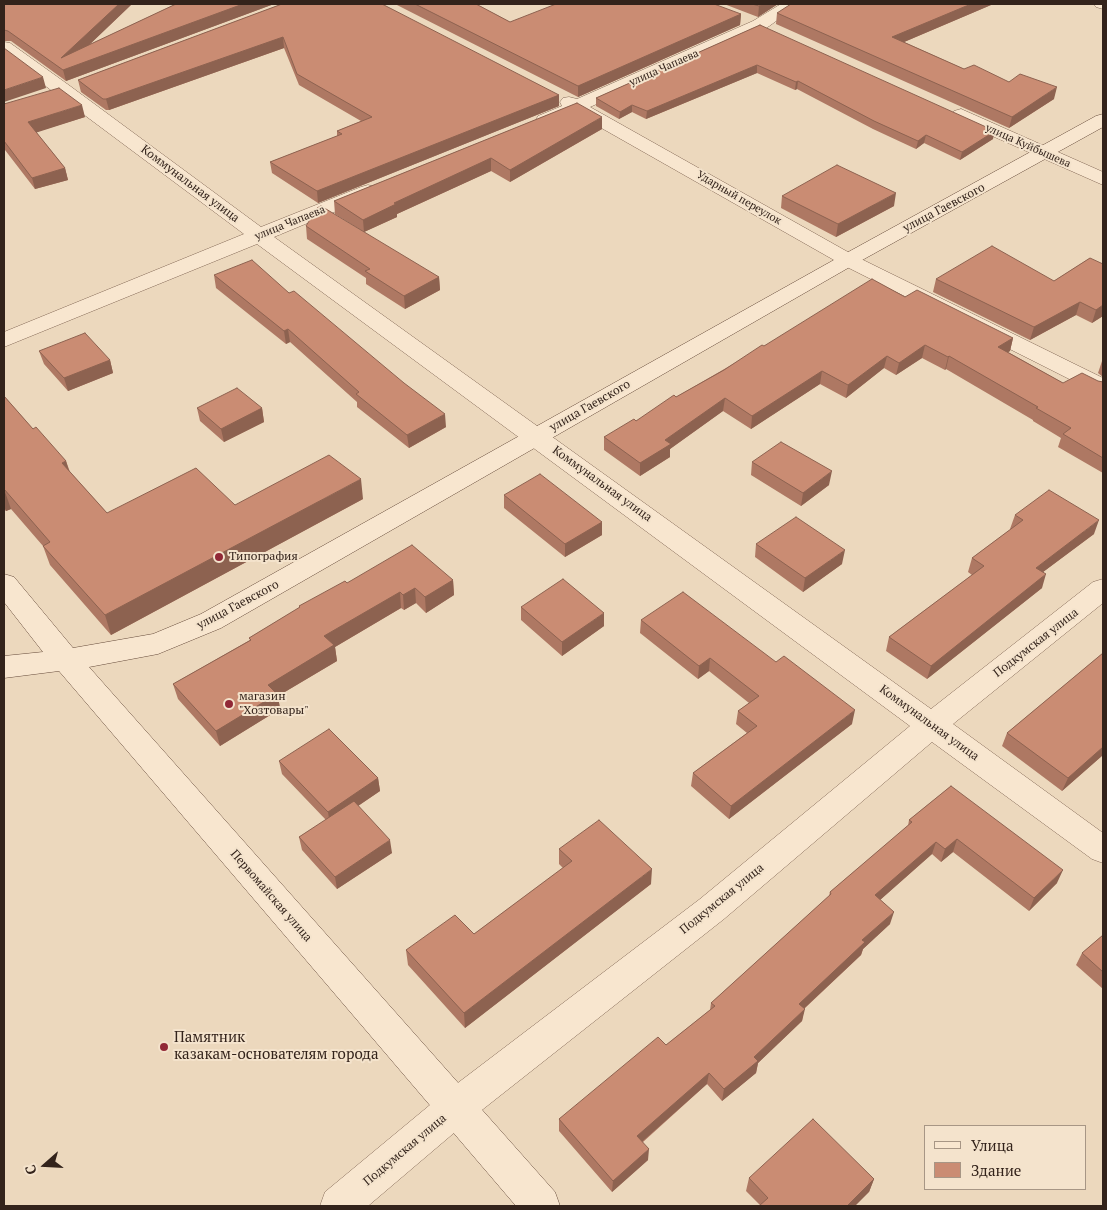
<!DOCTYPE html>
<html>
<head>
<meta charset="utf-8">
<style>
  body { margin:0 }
  #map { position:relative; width:1107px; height:1210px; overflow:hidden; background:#ecd8bd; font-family:"PT Serif",serif }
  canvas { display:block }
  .frame { position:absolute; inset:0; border:5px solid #33231b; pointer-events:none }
  .legend { position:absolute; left:924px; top:1125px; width:162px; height:65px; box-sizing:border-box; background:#f4e3cc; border:1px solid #a79685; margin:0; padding:6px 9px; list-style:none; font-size:15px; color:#33231b }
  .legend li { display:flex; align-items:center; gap:10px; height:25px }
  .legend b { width:25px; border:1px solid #a79685 }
  .north { position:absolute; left:20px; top:1140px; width:50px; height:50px; -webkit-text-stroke:4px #f4e3cc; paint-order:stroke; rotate:251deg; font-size:14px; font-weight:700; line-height:20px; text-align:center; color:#33231b }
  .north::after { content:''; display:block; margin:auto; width:18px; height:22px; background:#33231b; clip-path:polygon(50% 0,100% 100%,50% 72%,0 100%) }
</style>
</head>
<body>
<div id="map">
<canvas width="1107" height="1210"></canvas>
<div class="frame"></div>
<ul class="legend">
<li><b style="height:6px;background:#f8e6cf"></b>Улица</li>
<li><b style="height:14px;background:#ca8c73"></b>Здание</li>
</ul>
<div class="north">С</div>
</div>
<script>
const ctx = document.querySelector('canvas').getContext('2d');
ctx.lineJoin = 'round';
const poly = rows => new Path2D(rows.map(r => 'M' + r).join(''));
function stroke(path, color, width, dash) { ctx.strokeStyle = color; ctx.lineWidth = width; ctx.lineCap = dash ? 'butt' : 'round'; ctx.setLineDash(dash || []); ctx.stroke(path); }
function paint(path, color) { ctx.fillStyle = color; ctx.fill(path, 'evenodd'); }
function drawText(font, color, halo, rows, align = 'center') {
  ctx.font = font + ' "PT Serif",serif'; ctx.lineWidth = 4; ctx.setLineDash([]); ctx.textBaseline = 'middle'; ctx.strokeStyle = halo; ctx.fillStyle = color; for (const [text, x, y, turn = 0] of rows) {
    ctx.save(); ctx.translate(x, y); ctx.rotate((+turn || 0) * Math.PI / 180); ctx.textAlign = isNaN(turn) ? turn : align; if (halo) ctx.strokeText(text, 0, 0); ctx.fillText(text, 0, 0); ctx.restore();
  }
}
const street = poly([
  [781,4,800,4,765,29,590,107,855,256,1103,378,1103,394,1095,392,841,264,575,113,545,126,538,124,536,120,538,116,562,106,560,102,563,98,569,97,577,99,753,21,781,4],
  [1094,4,1103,4,1103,9,1096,7,1094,4],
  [4,42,10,43,70,86,261,227,361,187,368,185,375,187,378,191,375,195,274,237,931,709,1093,582,1103,579,1103,603,953,724,1103,833,1103,863,1092,859,932,742,724,919,468,1121,368,1206,320,1206,325,1192,442,1095,700,899,910,726,257,244,4,347,4,332,244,234,4,55,4,42],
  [961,109,1103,172,1103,185,954,119,952,115,954,111,961,109]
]);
const secondary = poly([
  [1103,114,1103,127,855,264,221,628,158,654,89,667,555,1192,560,1206,516,1206,59,671,4,678,4,656,43,652,4,602,4,574,14,577,73,648,153,634,201,614,841,256,1096,116,1103,114]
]);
stroke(street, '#836856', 1);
stroke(secondary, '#654a3a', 1);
paint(street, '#f8e6cf');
paint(secondary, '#f8e6cf');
paint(poly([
  [4,4,132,4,89,45,176,4,274,4,66,81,11,41,4,41],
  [282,4,559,95,559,106,318,203,272,173,270,162,337,136,337,131,361,121,299,85,284,48,109,110,106,110,81,92,78,80],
  [395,4,476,4,510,22,741,14,740,25,578,97],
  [724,4,778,4,758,17],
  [991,5,904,42,964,69,1009,82,1054,99,1009,128,776,24,777,13],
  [760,25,993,139,960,160,924,143,916,149,873,129,797,89,795,90,757,73,646,119,632,112,619,119,596,106,596,98],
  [577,103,602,129,510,182,491,171,397,214,397,217,364,232,335,214,334,201],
  [4,104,85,117,36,132,65,168,68,180,35,189,5,150,4,151],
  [782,196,894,206,836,237,781,208],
  [306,226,439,277,440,290,405,309,366,284,366,278,307,239],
  [1090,258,1103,316,1092,323,1076,315,1030,340,933,292,936,279,1054,281],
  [214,275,289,293,446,427,409,448,357,407,357,402,290,342,286,344,216,288],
  [905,297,1013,338,1010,351,1008,352,1063,383,1098,381,1103,382,1103,473,1058,447,1061,438,1033,421,1033,420,946,369,945,370,922,358,896,375,884,368,846,398,820,384,751,429,723,411,670,449,670,457,640,476,604,450,604,437,636,421,676,397,764,346],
  [39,351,110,360,113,373,68,391,44,364],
  [1103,360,1103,377,1098,373,1102,361],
  [4,396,33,429,66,461,70,472,107,513,235,505,363,499,111,635,50,565,43,546,11,509,6,511,4,509],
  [197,408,262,408,264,422,224,442,200,421],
  [752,462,829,485,801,506,751,475],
  [504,495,602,522,602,535,565,557,504,508],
  [1015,515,1094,534,1043,572,1042,588,927,679,886,651,889,637,972,575,968,572,972,558,1011,529,1010,529],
  [756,544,842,564,803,592,755,557],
  [453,580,454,595,426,613,416,603,404,610,401,608,335,647,337,661,278,696,280,709,220,746,178,699,173,684,250,640,249,638,299,608,299,606,347,583],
  [521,607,604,626,562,656,521,620],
  [641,620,852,724,729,819,691,786,693,773,747,733,736,724,738,711,749,703,709,671,698,679,640,633],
  [1103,653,1103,755,1062,791,1002,746,1007,733],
  [279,761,378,778,380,791,358,806,392,853,337,889,302,850,299,837,326,820,282,774],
  [951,786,1057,883,1029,911,953,852,941,862,932,854,880,900,890,924,863,949,861,955,804,1009,802,1021,758,1063,756,1073,722,1101,707,1084,643,1142,648,1160,612,1192,559,1131,559,1119,666,1045,710,1010,711,1003,829,896,830,892,908,826,909,820],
  [559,849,651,884,465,1028,408,965,406,950,474,934,563,868,559,864],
  [1103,935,1103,989,1076,965,1082,953],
  [749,1178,874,1179,869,1192,760,1205,746,1191]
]), '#ae7863');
paint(poly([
  [119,4,132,4,64,69,61,58],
  [243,4,274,4,66,81,63,70],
  [763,4,778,4,758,17,759,6],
  [971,4,991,4,991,5,890,48,892,37],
  [741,14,740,25,578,97,578,86],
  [283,37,284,48,109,110,106,99],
  [757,65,757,73,646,119,647,111],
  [43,77,46,88,4,102,4,90],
  [798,81,797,89,795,90,796,82],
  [1057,87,1054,99,1009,128,1012,117],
  [559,95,559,106,318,203,317,191],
  [82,105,85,117,32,134,28,122],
  [632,105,632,112,619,119,620,112],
  [602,117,602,129,510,182,510,170],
  [995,131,993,139,960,160,962,152],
  [926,135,924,143,916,149,918,141],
  [491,158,491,171,397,214,397,217,364,232,363,220,394,203],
  [65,168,68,180,35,189,32,178],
  [896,193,894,206,836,237,838,224],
  [439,277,440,290,405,309,404,296],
  [1080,302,1076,315,1030,340,1034,327],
  [1103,305,1103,316,1092,323,1096,310],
  [288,329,290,342,286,344,284,331],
  [1013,338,1010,351,995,360,998,347],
  [925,345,922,358,896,375,899,363],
  [887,356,884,368,846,398,848,385],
  [949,356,946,369,945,370,948,357],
  [110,360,113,373,68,391,64,378],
  [822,371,820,384,751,429,752,416],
  [725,398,723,411,670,449,670,457,640,476,640,463,665,440],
  [262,408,264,422,224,442,221,429],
  [445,414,446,427,409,448,407,435],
  [66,461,72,481,62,463],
  [832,471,829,485,801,506,803,493],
  [361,479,363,499,111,635,105,615],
  [4,489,11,509,6,511,4,506],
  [1099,520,1094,534,1031,581,1036,568],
  [602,522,602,535,565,557,565,544],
  [845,550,842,564,803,592,805,578],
  [1046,574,1042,588,927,679,931,666],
  [453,580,454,595,426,613,425,597],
  [415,588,416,603,404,610,403,595],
  [400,592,401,608,335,647,337,661,278,696,280,709,220,746,216,731,324,636],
  [604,613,604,626,562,656,562,642],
  [710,658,709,671,698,679,699,666],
  [855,710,852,724,729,819,731,806],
  [1103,747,1103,755,1062,791,1068,778],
  [378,778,380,791,330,825,328,812],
  [957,839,953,852,941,862,945,849],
  [390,840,392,853,337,889,335,877],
  [936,842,932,854,871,908,875,895],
  [652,869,651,884,465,1028,464,1013],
  [1063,870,1057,883,1029,911,1034,898],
  [894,912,890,924,863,949,861,955,796,1016,799,1004,862,940],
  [805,1009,802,1021,758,1063,756,1073,722,1101,724,1089,754,1057],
  [709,1073,707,1084,636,1147,637,1136],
  [649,1149,648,1160,612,1192,613,1181],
  [874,1179,869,1192,855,1206,847,1206]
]), '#8d6250');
const building = poly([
  [4,4,119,4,61,58,176,4,243,4,63,70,8,31,4,30,4,4],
  [282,4,382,4,559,95,317,191,270,162,342,134,337,131,372,117,297,74,283,37,106,99,103,99,78,80,282,4],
  [415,4,476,4,510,22,556,4,714,4,741,14,578,86,415,4],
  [752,4,763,4,759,6,752,4],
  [791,4,971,4,892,37,964,69,974,65,1009,82,1020,74,1057,87,1012,117,777,13,791,4],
  [760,25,995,131,962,152,926,135,918,141,874,121,798,81,796,82,757,65,647,111,632,105,620,112,596,98,760,25],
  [4,48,43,77,4,90,4,48],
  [59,88,82,105,28,122,65,168,32,178,4,141,4,104,59,88],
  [577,103,602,117,510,170,491,158,394,203,396,204,363,220,334,201,577,103],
  [837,165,896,193,838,224,782,196,837,165],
  [321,206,439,277,404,296,365,271,370,269,306,226,317,208,321,206],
  [992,246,1054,281,1090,258,1103,264,1103,305,1096,310,1080,302,1034,327,936,279,992,246],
  [252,260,289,293,294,291,404,383,445,414,407,435,356,394,359,392,288,329,284,331,214,275,252,260],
  [872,279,905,297,917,290,1013,338,998,347,1063,383,1082,373,1098,381,1103,382,1103,458,1063,434,1071,428,1036,408,1038,407,949,356,948,357,925,345,899,363,887,356,848,385,822,371,752,416,725,398,665,440,671,444,640,463,604,437,634,419,636,421,674,395,676,397,724,370,762,345,764,346,872,279],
  [85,333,110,360,64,378,39,351,85,333],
  [237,388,262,408,221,429,197,408,237,388],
  [4,396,33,429,36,427,66,461,62,463,107,513,196,468,235,505,329,455,361,479,105,615,43,546,50,542,4,489,4,396],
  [781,442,832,471,803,493,752,462,781,442],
  [540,474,602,522,565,544,504,495,540,474],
  [1049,490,1099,520,1036,568,1046,574,931,666,889,637,984,566,972,558,1023,520,1015,515,1049,490],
  [796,517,845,550,805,578,756,544,796,517],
  [412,545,453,580,425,597,415,588,403,595,400,592,324,636,334,645,268,685,277,694,216,731,173,684,251,640,249,638,300,607,299,606,345,581,347,583,412,545],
  [563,579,604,613,562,642,521,607,563,579],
  [683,592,776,662,784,656,855,710,731,806,693,773,757,726,738,711,759,696,710,658,699,666,641,620,683,592],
  [1103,653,1103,747,1068,778,1007,733,1103,653],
  [329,729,378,778,328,812,279,761,329,729],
  [951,786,1063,870,1034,898,957,839,945,849,936,842,875,895,894,912,862,940,865,942,799,1004,805,1009,754,1057,758,1061,724,1089,709,1073,637,1136,649,1149,613,1181,559,1119,658,1037,666,1045,715,1006,711,1003,831,894,830,892,912,822,909,820,951,786],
  [354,801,390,840,335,877,299,837,354,801],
  [599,820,652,869,464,1013,406,950,455,915,474,934,572,861,559,849,599,820],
  [1103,935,1103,972,1082,953,1103,935],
  [813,1119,874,1179,847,1206,759,1206,768,1198,749,1178,813,1119]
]);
paint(building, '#ca8c73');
stroke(building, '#8d6250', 1);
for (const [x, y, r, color] of [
  [219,557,5,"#912836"],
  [229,704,5,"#912836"],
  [164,1047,5,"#912836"]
]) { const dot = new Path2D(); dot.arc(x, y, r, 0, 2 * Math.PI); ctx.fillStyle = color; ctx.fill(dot); stroke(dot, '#f4e3cc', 2); }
drawText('11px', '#33231b', '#f4e3cc', [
  ["улица Чапаева",664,68,-24],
  ["улица Куйбышева",1028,146,24],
  ["Ударный переулок",739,198,30],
  ["улица Чапаева",290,223,-22]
]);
drawText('12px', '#33231b', '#f4e3cc', [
  ["Коммунальная улица",190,184,37],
  ["улица Гаевского",944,208,-28],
  ["улица Гаевского",590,406,-30],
  ["Коммунальная улица",602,484,36],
  ["улица Гаевского",238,605,-28],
  ["Подкумская улица",1036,643,-38],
  ["Коммунальная улица",929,723,36],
  ["Первомайская улица",271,896,49],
  ["Подкумская улица",722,899,-39],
  ["Подкумская улица",405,1150,-40]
]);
drawText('12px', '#33231b', '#f4e3cc', [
  ["Типография",229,557],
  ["магазин",239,697],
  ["\"Хозтовары\"",239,711]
], 'left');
drawText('15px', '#33231b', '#f4e3cc', [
  ["Памятник",174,1038],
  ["казакам-основателям города",174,1055]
], 'left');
</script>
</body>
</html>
